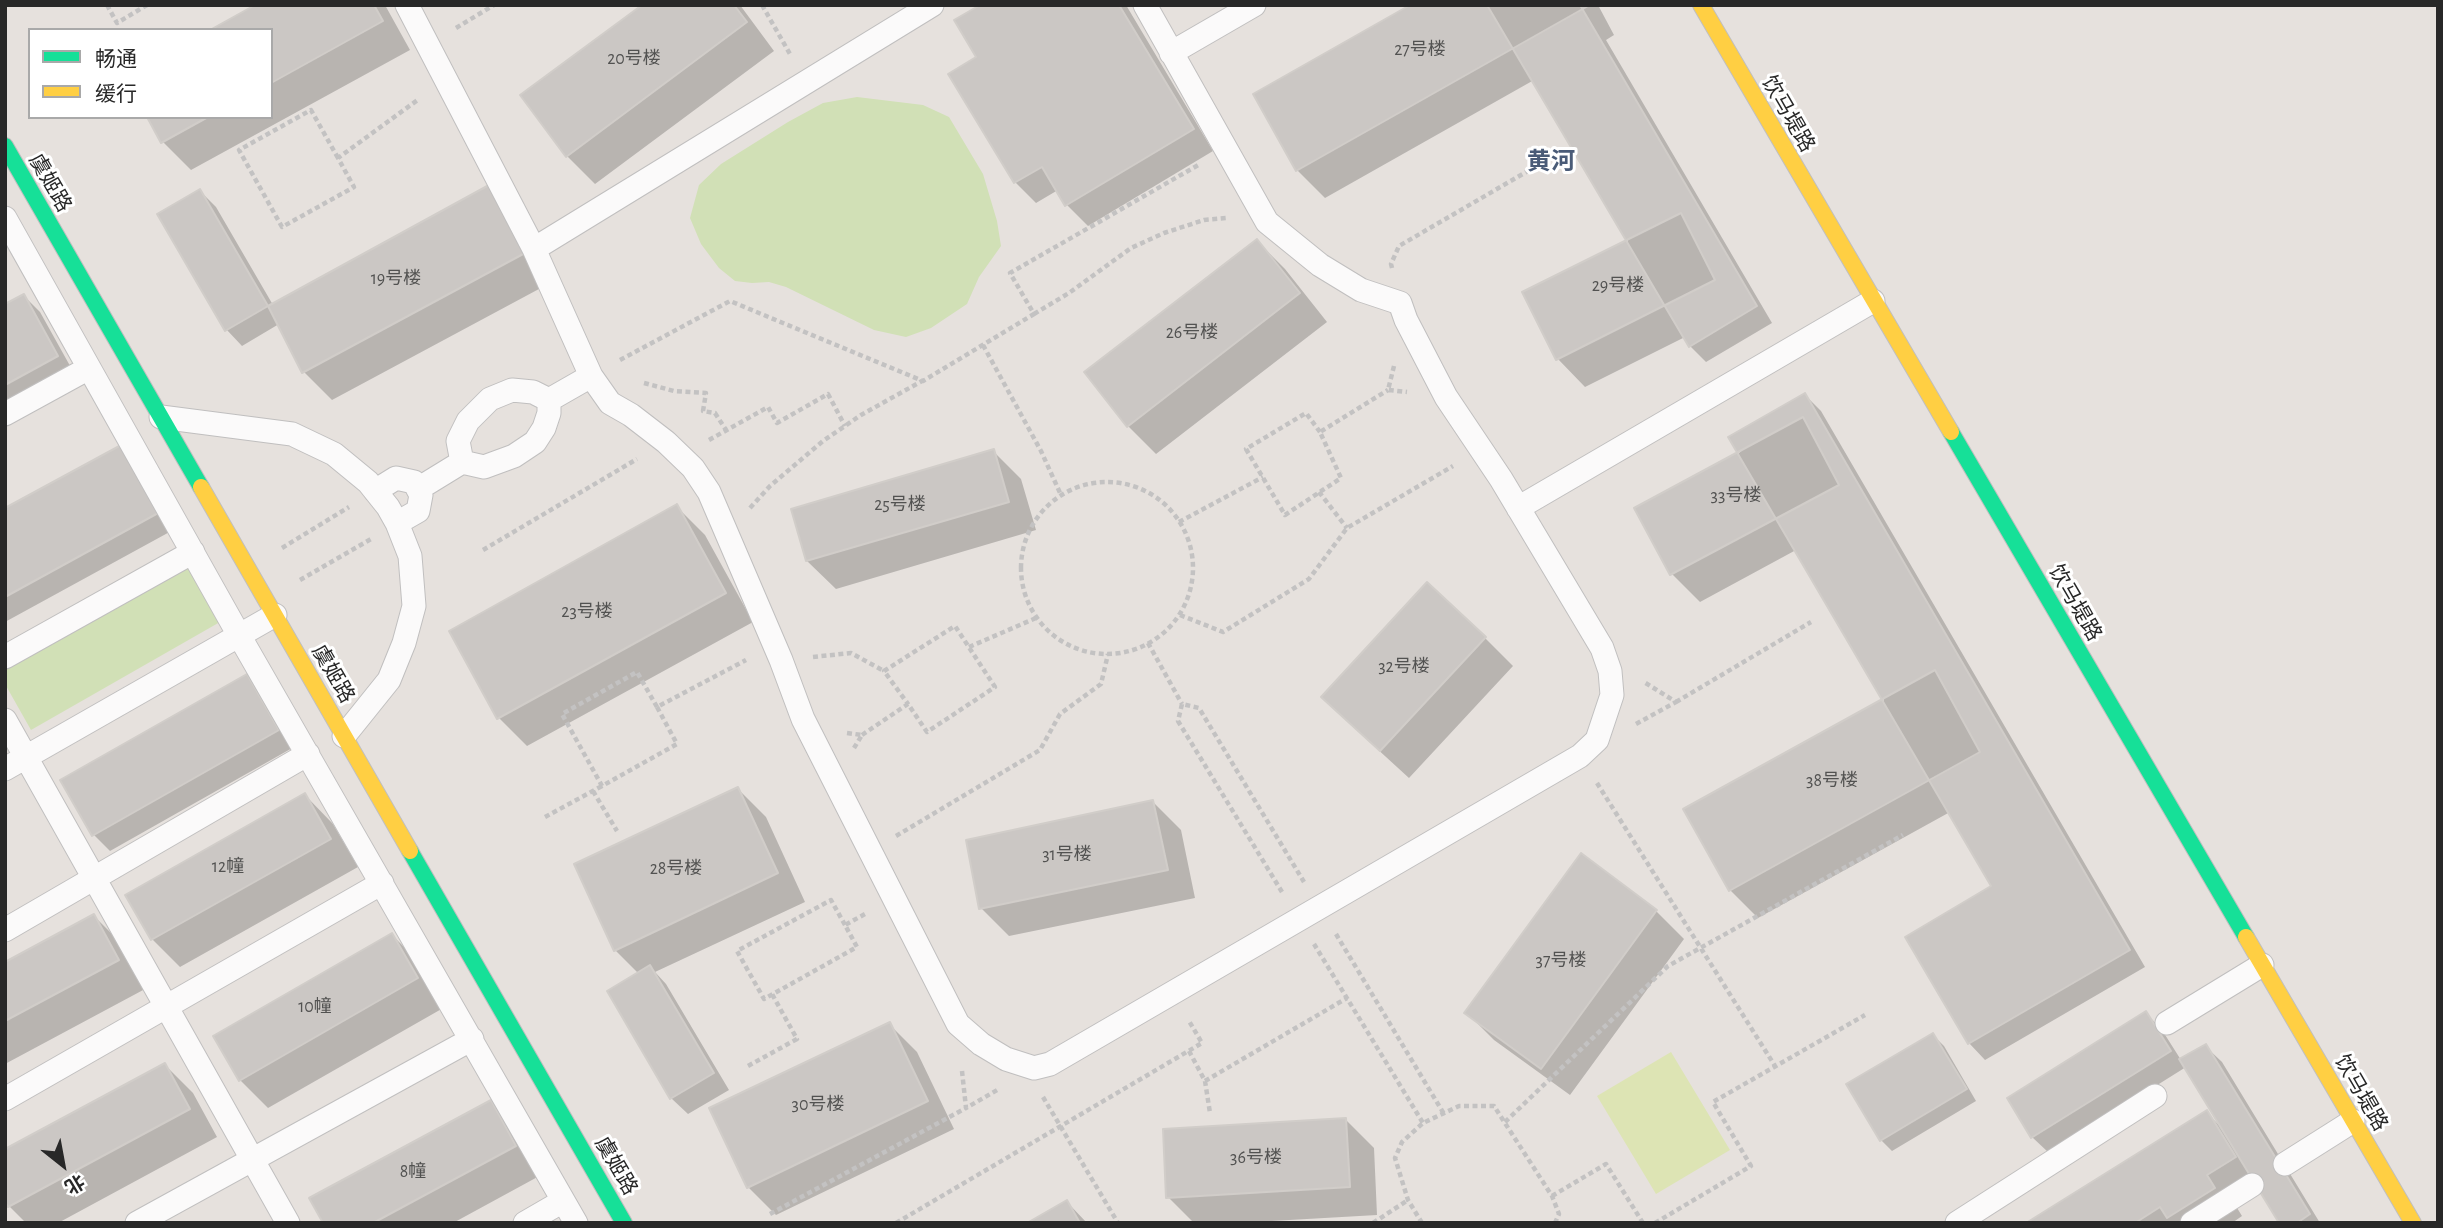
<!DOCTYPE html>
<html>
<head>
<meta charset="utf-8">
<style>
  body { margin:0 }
  #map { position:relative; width:2443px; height:1228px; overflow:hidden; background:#e6e1dd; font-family:"Alegreya Sans","Noto Sans SC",sans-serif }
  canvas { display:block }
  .frame { position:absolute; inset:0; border:7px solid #282828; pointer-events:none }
  .legend { position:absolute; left:28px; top:28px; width:245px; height:91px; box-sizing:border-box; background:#fff; border:2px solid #a9a9a9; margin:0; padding:9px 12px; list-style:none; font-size:21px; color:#282828 }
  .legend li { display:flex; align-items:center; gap:14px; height:35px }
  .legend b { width:35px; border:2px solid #a9a9a9 }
  .north { position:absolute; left:28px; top:1130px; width:70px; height:70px; -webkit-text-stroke:5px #fff; paint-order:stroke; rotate:149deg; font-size:19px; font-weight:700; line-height:28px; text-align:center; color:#282828 }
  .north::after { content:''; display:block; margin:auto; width:24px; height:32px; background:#282828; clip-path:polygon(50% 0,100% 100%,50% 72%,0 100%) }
</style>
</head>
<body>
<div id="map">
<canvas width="2443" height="1228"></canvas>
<div class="frame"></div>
<ul class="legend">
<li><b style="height:9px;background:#16e098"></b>畅通</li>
<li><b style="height:9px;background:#ffcf43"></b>缓行</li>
</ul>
<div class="north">北</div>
</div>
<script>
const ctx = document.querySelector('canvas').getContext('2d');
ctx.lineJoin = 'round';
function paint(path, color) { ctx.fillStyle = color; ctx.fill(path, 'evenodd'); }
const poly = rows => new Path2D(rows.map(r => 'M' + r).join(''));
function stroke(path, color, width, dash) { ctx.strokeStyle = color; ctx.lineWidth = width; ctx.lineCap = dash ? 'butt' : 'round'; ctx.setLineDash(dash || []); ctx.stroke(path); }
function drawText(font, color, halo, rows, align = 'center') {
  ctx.font = font + ' "Alegreya Sans","Noto Sans SC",sans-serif'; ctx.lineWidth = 6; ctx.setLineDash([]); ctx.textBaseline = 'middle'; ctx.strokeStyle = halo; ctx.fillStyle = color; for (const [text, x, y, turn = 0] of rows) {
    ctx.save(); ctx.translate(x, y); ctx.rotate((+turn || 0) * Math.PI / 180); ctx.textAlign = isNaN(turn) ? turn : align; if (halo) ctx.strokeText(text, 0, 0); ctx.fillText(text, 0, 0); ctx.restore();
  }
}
paint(poly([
  [857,97,923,105,949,117,983,174,997,221,1001,246,979,277,967,304,931,328,906,337,874,330,786,287,769,282,752,283,735,281,719,268,701,244,690,218,699,185,721,164,788,122,823,103],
  [186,564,220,622,31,730,5,684,5,668]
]), '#d1e0b6');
paint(poly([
  [1671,1052,1730,1150,1656,1194,1597,1096]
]), '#dde4b4');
paint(poly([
  [258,5,385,5,410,50,191,170,163,142,149,117,271,117,271,30],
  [645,5,740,5,774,51,595,184,567,156],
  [983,5,1126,5,1213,151,1088,226,1067,205,1058,190,1036,203,1015,182,979,57],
  [1413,5,1598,5,1614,35,1606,40,1772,323,1706,362,1690,346,1685,337,1585,387,1557,358,1628,241,1534,80,1325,198,1297,170],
  [489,187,552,282,332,400,304,372,279,324,242,346,226,329,200,191,216,207,273,305],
  [1257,241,1285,269,1327,322,1156,454,1128,426],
  [24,296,40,312,74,373,5,410,5,306],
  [1805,395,1821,411,2145,967,1985,1060,1969,1043,1994,887,1950,812,1758,918,1730,890,1884,700,1796,550,1700,602,1672,574,1739,453],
  [122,446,175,529,5,622,5,510],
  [993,451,1021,479,1036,530,836,589,807,561],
  [677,507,705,535,753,622,527,746,499,718,451,631],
  [1485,638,1513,666,1409,778,1351,725],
  [247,676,263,692,294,747,110,851,94,835,63,780],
  [738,789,766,817,805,902,655,972,666,984,729,1090,688,1114,671,1098,639,974,615,950],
  [305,795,333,824,358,867,180,967,152,939],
  [1153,802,1181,830,1195,898,1009,936,981,908],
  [1656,911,1684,939,1570,1095,1494,1040,1466,1012],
  [94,916,122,944,145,989,5,1064,5,964],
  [392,935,420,963,445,1007,268,1108,240,1080],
  [2146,1013,2162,1030,2181,1060,2205,1046,2222,1062,2320,1223,2281,1223,2260,1188,2234,1203,2242,1216,2232,1223,2029,1223,2206,1112,2221,1127,2186,1067,2049,1153,2032,1137],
  [889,1024,917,1052,954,1129,776,1215,748,1187],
  [1933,1035,1944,1046,1976,1101,1892,1151,1881,1140],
  [165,1065,193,1093,217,1137,58,1223,26,1223,9,1206],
  [491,1102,519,1130,543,1174,453,1223,325,1223],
  [1346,1120,1374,1148,1377,1215,1237,1223,1194,1223,1168,1197],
  [1067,1202,1087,1223,1030,1223]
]), '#0003');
const building = poly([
  [255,5,374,5,383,21,271,83,271,30,210,30,255,5],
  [642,5,734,5,747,22,566,157,520,95,642,5],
  [980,5,1119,5,1194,129,1065,206,1042,167,1014,183,948,74,976,57,954,20,980,5],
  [1410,5,1588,6,1296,171,1253,94,1410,5],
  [1487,5,1580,5,1757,306,1689,347,1487,5],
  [147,117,208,117,161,143,147,117],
  [489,185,525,253,302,373,268,306,489,185],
  [200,189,268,306,225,331,157,214,200,189],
  [1681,213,1715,280,1556,360,1522,292,1681,213],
  [1257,239,1300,293,1127,427,1084,372,1257,239],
  [24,294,58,356,5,385,5,304,24,294],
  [1805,393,2130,950,1968,1044,1905,937,1991,886,1728,437,1805,393],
  [1803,417,1839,485,1670,575,1634,508,1803,417],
  [123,444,160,512,5,597,5,508,123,444],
  [994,449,1009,502,806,561,791,509,994,449],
  [677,504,726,593,497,719,449,631,677,504],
  [1427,582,1486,637,1380,751,1321,697,1427,582],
  [1935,670,1980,752,1729,891,1683,809,1935,670],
  [247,674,279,730,92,836,60,780,247,674],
  [738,787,778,873,614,951,574,864,738,787],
  [305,793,331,839,151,940,125,895,305,793],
  [1153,800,1168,870,979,909,966,840,1153,800],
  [1581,853,1657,910,1541,1069,1464,1013,1581,853],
  [94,914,119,960,5,1021,5,962,94,914],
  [392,933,418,978,239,1081,213,1036,392,933],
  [650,965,714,1073,670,1099,607,991,650,965],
  [2146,1011,2171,1051,2031,1138,2007,1098,2146,1011],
  [890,1022,928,1101,747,1188,709,1108,890,1022],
  [1933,1033,1967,1089,1880,1141,1846,1084,1933,1033],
  [2206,1044,2310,1214,2297,1223,2279,1223,2179,1059,2206,1044],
  [165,1063,190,1109,8,1207,5,1202,5,1149,165,1063],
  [491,1100,516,1146,373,1223,323,1223,309,1198,491,1100],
  [2207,1110,2236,1157,2207,1175,2215,1188,2167,1218,2160,1207,2135,1223,2026,1223,2207,1110],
  [1346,1118,1350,1187,1166,1198,1163,1129,1346,1118],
  [1067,1200,1080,1223,1027,1223,1067,1200]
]);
paint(building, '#cbc7c4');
stroke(building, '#d1cdc9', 2);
const lane = poly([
  [407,5,534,249,591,376,610,403,631,415,666,442,693,468,709,492,781,660,803,719,958,1024,981,1044,1006,1059,1034,1068,1050,1064,1580,756,1597,740,1612,695,1610,671,1602,648,1501,479,1446,397,1406,320,1400,303,1361,290,1320,265,1267,222,1145,5],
  [1171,53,1254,5],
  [5,218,240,637,576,1223],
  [534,249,932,5],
  [549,400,591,376],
  [5,414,89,368],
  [161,417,292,434,334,454,368,482,388,507,397,523,410,556,414,606,404,643,389,680,344,736],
  [418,489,462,462,484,467,514,456,535,442,544,428,549,413,549,400,533,392,512,390,490,399,468,421,458,441,462,462],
  [375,491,396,478,414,482,421,495,418,511,397,523],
  [1518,508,1873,301],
  [5,657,193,552],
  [5,720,288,1223],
  [5,769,275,615],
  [5,930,308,754],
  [2167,1023,2262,965],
  [5,1099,382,883],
  [2285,1164,2353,1121],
  [137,1223,472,1039],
  [525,1223,563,1201],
  [1957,1223,2155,1096],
  [2192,1223,2252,1185]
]);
const fast = poly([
  [5,146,201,487],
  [1951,432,2246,937],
  [410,851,624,1223]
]);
const slow = poly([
  [1701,5,1951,432],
  [201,487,410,851],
  [2246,937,2413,1223]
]);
stroke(lane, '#c0bfbf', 25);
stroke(fast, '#c0bfbf', 18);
stroke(slow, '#c0bfbf', 18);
stroke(poly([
  [107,5,117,23,147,5],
  [762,5,790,54],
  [456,28,494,5],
  [338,158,311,110,239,150,282,227,354,187,338,158,419,99],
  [1392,268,1391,264,1399,246,1533,168],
  [1034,314,1069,293,1131,248,1164,233,1204,220,1227,218],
  [983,345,1041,451,1061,495],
  [620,360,730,301,923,381,1034,314,1010,273,1200,164],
  [1394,366,1388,390,1407,392],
  [644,383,674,391,706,393,703,411,715,413,726,430],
  [1320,432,1306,413,1246,449,1285,515,1341,478,1320,432,1388,390],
  [709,440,768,407,777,423,828,394,845,426],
  '1021 568a86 86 0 1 1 172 0a86 86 0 1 1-172 0Z',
  [1319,492,1347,528],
  [750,508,770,486,823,441,861,415,922,381],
  [1179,522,1263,477],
  [282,548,349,507],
  [483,550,637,459],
  [300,580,371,539],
  [1180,615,1223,632,1309,579,1347,528,1453,466],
  [1148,643,1182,704],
  [969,647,1036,618],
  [813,657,851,653,884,671],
  [1676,702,1811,622],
  [657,707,637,672,562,714,602,786,677,744,657,707,746,660],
  [1636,724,1676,702,1644,682],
  [847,733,862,735,854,748],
  [862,735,908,704,927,732,995,687,955,626,884,671,908,704],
  [1597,783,1775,1066],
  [593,791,617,831],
  [545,817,602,786],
  [896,836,1040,750,1060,714,1101,684,1108,654],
  [1282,892,1178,721,1182,704,1199,708,1304,882],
  [845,925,831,900,737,951,764,999,857,947,845,925,865,914],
  [1336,934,1444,1114],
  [1314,944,1423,1123],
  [1189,1051,1205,1081,1210,1113],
  [748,1066,797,1039,772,994],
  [962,1071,966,1108,999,1089],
  [1205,1081,1347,998],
  [1043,1097,1118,1223],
  [1505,1122,1668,966,1903,835],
  [1552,1196,1606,1164,1643,1223],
  [770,1214,966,1108],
  [896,1223,1202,1043,1189,1021],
  [1373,1223,1408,1200],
  [1422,1223,1408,1200,1395,1158,1402,1142,1423,1123,1459,1106,1494,1106,1552,1196,1559,1214,1555,1223],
  [1655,1223,1751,1166,1713,1102,1865,1015]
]), '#c3c2c2', 4.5, [5, 3.5]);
stroke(lane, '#fbfafa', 23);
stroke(fast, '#16e098', 16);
stroke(slow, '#ffcf43', 16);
drawText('18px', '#525251', null, [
  ["27号楼",1420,50],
  ["20号楼",634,59],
  ["19号楼",396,279],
  ["29号楼",1618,286],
  ["26号楼",1192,333],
  ["33号楼",1736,496],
  ["25号楼",900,505],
  ["23号楼",587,612],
  ["32号楼",1404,667],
  ["38号楼",1832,781],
  ["31号楼",1067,855],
  ["12幢",228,867],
  ["28号楼",676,869],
  ["37号楼",1561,961],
  ["10幢",315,1007],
  ["30号楼",818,1105],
  ["36号楼",1256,1158],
  ["8幢",413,1172]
]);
drawText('21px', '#282828', '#fff', [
  ["饮马堤路",1788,114,60],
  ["虞姬路",50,183,60],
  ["饮马堤路",2075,603,60],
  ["虞姬路",333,674,60],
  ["饮马堤路",2361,1093,60],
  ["虞姬路",616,1166,60]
]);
drawText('bold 24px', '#4a5b77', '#fff', [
  ["黄河",1551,162]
]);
</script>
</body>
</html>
